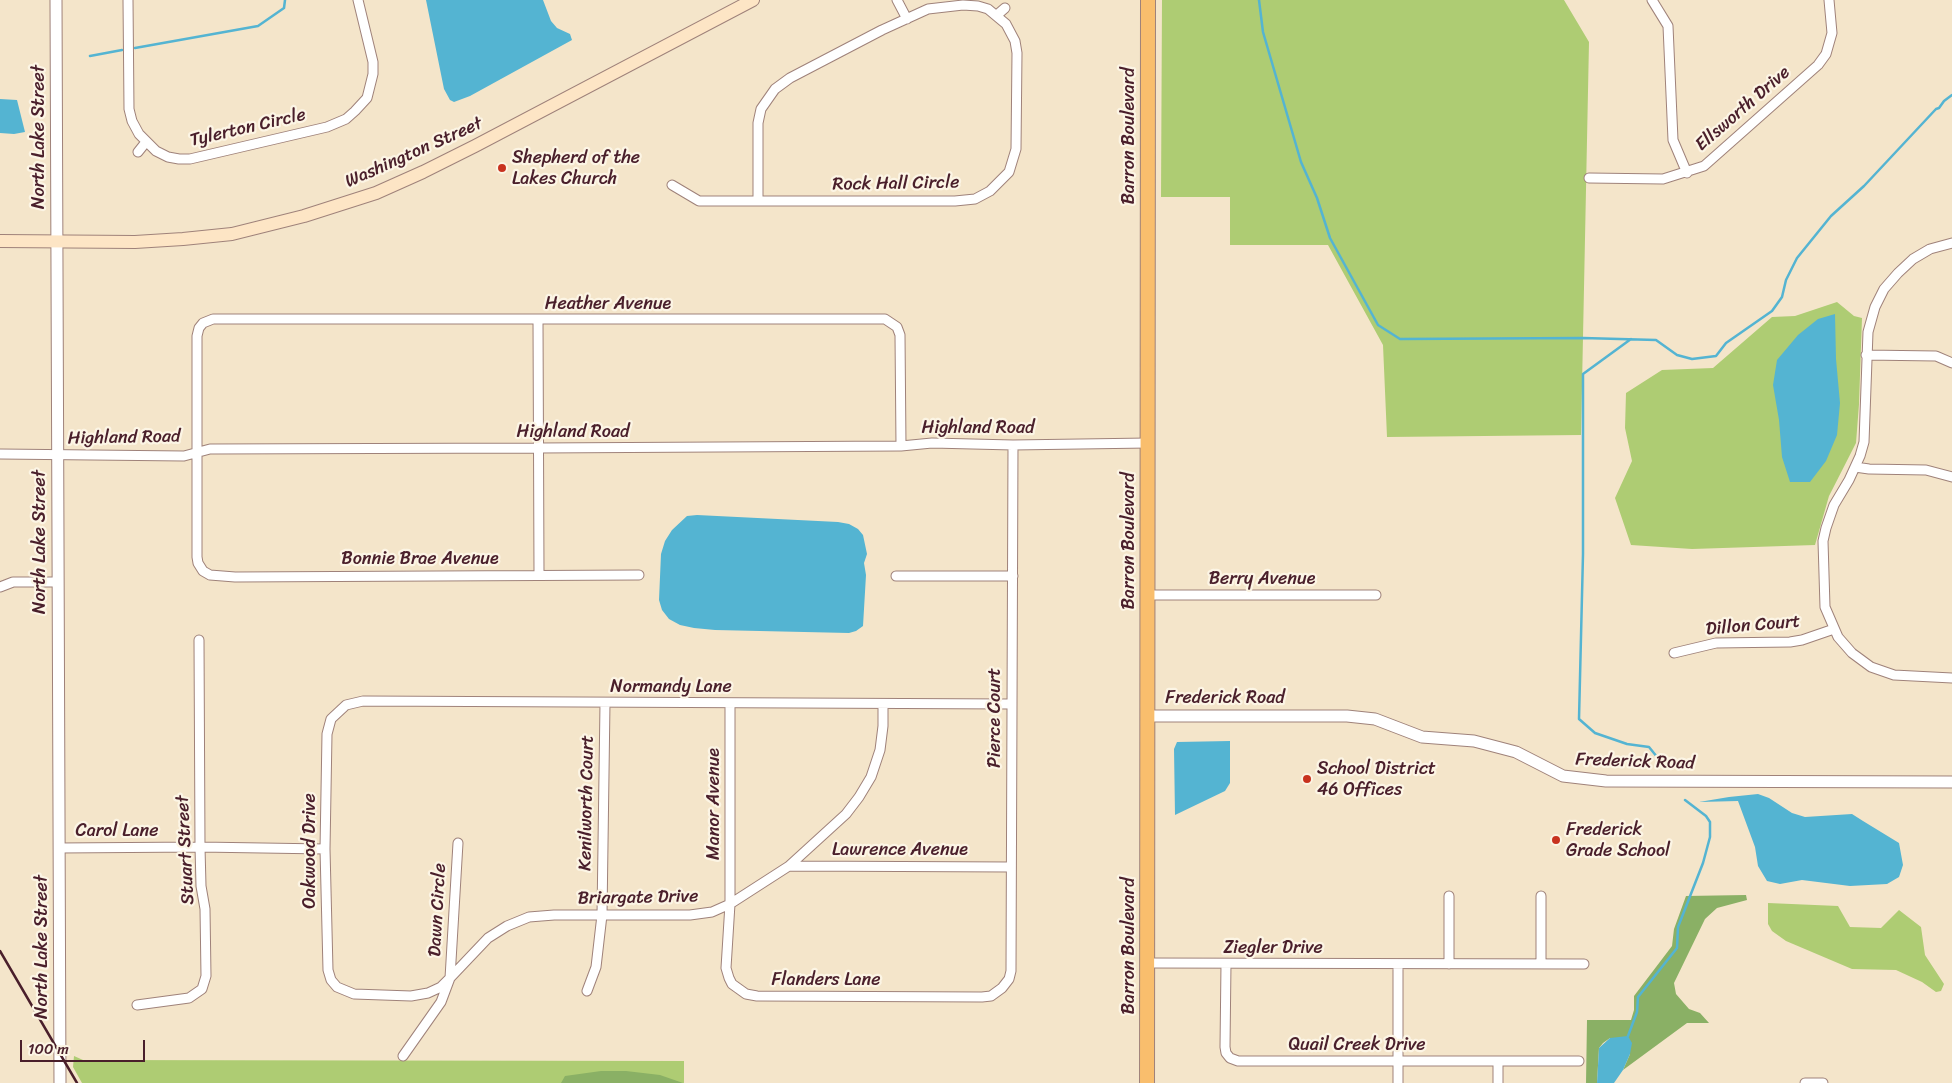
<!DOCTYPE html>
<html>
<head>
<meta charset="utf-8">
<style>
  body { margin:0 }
  #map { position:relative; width:1952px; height:1083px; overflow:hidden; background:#f4e5ca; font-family:Sriracha,sans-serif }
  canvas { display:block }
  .scale { position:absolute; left:20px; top:1040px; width:125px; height:22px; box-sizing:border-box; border:2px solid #4a1f2b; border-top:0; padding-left:6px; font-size:15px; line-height:18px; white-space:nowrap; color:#4a1f2b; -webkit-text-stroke:4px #fcf5e5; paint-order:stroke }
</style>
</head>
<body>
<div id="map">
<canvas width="1952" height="1083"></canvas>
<div class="scale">100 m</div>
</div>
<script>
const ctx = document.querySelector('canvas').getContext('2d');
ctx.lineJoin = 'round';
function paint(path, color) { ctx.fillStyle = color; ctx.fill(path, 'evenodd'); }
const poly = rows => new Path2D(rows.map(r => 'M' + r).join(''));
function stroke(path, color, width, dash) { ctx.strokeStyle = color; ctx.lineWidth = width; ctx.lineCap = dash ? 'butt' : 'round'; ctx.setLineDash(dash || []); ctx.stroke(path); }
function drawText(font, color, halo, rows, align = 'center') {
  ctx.font = font + ' Sriracha,sans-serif'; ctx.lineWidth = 4.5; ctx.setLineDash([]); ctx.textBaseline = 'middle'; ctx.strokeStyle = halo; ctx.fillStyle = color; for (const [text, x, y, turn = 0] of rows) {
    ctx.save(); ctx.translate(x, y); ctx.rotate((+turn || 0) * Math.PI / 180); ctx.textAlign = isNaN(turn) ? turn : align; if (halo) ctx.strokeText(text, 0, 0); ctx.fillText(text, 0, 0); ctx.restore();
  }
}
paint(poly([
  [1162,0,1564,0,1589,42,1581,435,1387,437,1383,345,1328,245,1230,245,1230,197,1161,197],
  [1837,302,1854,316,1862,318,1859,404,1856,443,1829,496,1815,545,1692,549,1631,545,1615,498,1632,461,1625,428,1626,393,1662,370,1713,368,1772,317,1795,316],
  [1768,903,1838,906,1850,927,1881,928,1899,910,1921,927,1925,955,1944,984,1941,991,1936,992,1922,982,1896,970,1852,969,1786,941,1772,931,1768,924],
  [74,1056,83,1060,684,1061,684,1083,82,1083,73,1067]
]), '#aecc73');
paint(poly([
  [1746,895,1747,900,1717,908,1705,919,1674,983,1676,994,1689,1009,1700,1013,1709,1023,1687,1023,1623,1070,1630,1054,1610,1038,1603,1043,1599,1048,1597,1083,1586,1083,1587,1020,1631,1020,1634,1010,1634,996,1672,946,1674,929,1686,896],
  [601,1071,626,1071,660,1075,683,1083,561,1083,565,1076]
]), '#8ab065');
paint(poly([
  [426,0,543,0,551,21,557,28,570,34,572,40,470,96,454,102,450,100,444,89],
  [0,99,17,100,25,132,14,134,0,133],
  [1835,314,1836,359,1840,403,1837,435,1826,461,1810,482,1790,482,1782,457,1779,420,1773,385,1777,360,1798,335,1818,319],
  [697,515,838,522,849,524,858,529,863,535,867,554,864,563,866,575,863,626,856,631,849,633,715,630,694,628,680,625,669,619,662,610,659,600,661,554,665,541,672,530,687,516],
  [1230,741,1230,783,1225,791,1175,815,1174,749,1177,742],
  [1758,794,1769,798,1792,813,1805,817,1852,814,1863,821,1899,843,1903,865,1899,877,1887,884,1850,886,1802,880,1780,884,1767,881,1758,866,1755,847,1738,801,1699,802,1729,797],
  [1628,1036,1632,1043,1630,1054,1623,1070,1614,1083,1597,1083,1599,1048,1610,1038]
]), '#54b4d2');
stroke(poly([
  [1259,0,1263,32,1301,162,1317,198,1330,238,1378,325,1400,339,1583,338,1656,340,1677,355,1692,359,1716,356,1726,343,1772,311,1782,297,1786,280,1797,258,1831,216,1864,186,1936,109,1939,108,1944,101,1952,95],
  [135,48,258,26,284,8,285,0],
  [90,56,122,50],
  [1631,339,1583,374,1583,554,1579,719,1595,733,1627,744,1649,747,1666,768],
  [1628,1036,1637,1012,1638,997,1677,948,1678,927,1703,863,1710,837,1710,822,1706,816,1685,800]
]), '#54b4d2', 2.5);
const minor = poly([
  [128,0,129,109,132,121,139,134,156,151,168,157,179,159,190,159,327,127,346,119,355,111,367,98,373,74,373,62,358,0],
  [897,0,907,19],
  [1652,0,1668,26,1673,140,1687,173],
  [997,15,1005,8],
  [138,152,146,142],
  [1589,178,1663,179,1704,166,1818,65,1826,54,1832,33,1829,0],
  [672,185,699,201,955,201,975,199,990,191,1009,172,1016,149,1017,53,1015,41,1006,24,988,9,978,6,963,5,928,9,882,30,790,78,775,89,761,109,758,123,758,201],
  [1952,243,1930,249,1913,259,1898,273,1884,289,1875,307,1868,332,1864,442,1860,456,1849,480,1834,505,1826,528,1823,541,1825,607,1838,637,1852,653,1871,667,1894,675,1952,678],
  [538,320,539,574],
  [1866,355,1936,356,1952,363],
  [0,454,184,456,210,449,538,448,901,446,932,443,1013,445,1148,443],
  [1855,467,1869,469,1926,470,1952,477],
  [639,575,235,577,210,575,203,571,198,563,197,557,197,336,199,328,203,323,213,319,885,319,897,327,900,335,901,446],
  [896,576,1013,576],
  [0,587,13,582,58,582],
  [1148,595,1376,595],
  [1674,653,1716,643,1790,642,1802,640,1834,629],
  [730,704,730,904,726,968,729,978,732,984,746,994,757,996,982,997,991,996,1002,988,1009,979,1011,971,1013,445],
  [883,704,883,726,880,750,871,777,859,797,846,814,789,866,730,904,712,912,690,915,554,915,529,917,507,926,488,938,450,978,441,987,428,993,411,996,354,994,337,987,331,980,328,970,325,849,327,734,331,719,346,705,363,701,1011,704],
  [59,848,200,847,325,849],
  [789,866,1011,867],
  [1541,896,1541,964],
  [1147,963,1584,964],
  [1226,964,1225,1047,1226,1053,1230,1058,1238,1061,1579,1061],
  [1398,964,1398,1083],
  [1449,964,1449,896],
  [587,991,596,967,602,915,605,703],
  [137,1005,189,998,202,989,206,976,205,909,201,886,200,847,199,640],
  [403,1056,441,1002,450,978,458,843],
  [1498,1062,1498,1083],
  [1805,1083,1823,1083]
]);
const tertiary = poly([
  [56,0,60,1083],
  [1148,716,1347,716,1375,719,1422,737,1474,741,1516,752,1563,776,1606,781,1952,782]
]);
const secondary = poly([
  [0,241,135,242,183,239,232,234,304,216,376,193,423,172,475,146,753,0]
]);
const primary = poly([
  [1147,1083,1148,0]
]);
stroke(minor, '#9f827a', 11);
stroke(tertiary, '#9f827a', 13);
stroke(secondary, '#9f827a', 14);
stroke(primary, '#9f827a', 16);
stroke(minor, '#fff', 9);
stroke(tertiary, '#fff', 11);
stroke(secondary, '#fde5c5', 12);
stroke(primary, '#f9be6d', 14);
stroke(poly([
  [0,951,77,1083]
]), '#4a1f2b', 2.5);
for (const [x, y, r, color] of [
  [502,168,5,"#c8321e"],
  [1307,779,5,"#c8321e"],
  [1556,840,5,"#c8321e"]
]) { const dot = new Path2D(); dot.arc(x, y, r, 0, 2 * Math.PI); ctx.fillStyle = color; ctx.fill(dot); stroke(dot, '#fcf5e5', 2); }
drawText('18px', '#4a1f2b', '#fcf5e5', [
  ["Ellsworth Drive",1743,109,-41],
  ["Tylerton Circle",248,128,-13],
  ["Barron Boulevard",1129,136,-90],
  ["North Lake Street",39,137,-90],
  ["Washington Street",414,153,-24],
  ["Rock Hall Circle",896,184,-1],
  ["Heather Avenue",608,304],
  ["Highland Road",978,428],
  ["Highland Road",573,432],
  ["Highland Road",124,438,-1],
  ["Barron Boulevard",1129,541,-90],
  ["North Lake Street",40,542,-90],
  ["Bonnie Brae Avenue",420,559],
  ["Berry Avenue",1262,579],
  ["Dillon Court",1753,626,-5],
  ["Normandy Lane",671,687],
  ["Frederick Road",1225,698],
  ["Pierce Court",995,718,-90],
  ["Frederick Road",1635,762,2],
  ["Kenilworth Court",587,803,-89],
  ["Manor Avenue",714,804,-90],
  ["Carol Lane",117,831],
  ["Stuart Street",186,850,-93],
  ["Lawrence Avenue",900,850],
  ["Oakwood Drive",310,851,-90],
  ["Briargate Drive",638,898,-1],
  ["Dawn Circle",438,910,-87],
  ["Barron Boulevard",1129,946,-90],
  ["North Lake Street",42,947,-90],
  ["Ziegler Drive",1273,948],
  ["Flanders Lane",826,980],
  ["Quail Creek Drive",1357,1045]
]);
drawText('18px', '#4a1f2b', '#fcf5e5', [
  ["Shepherd of the",512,158],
  ["Lakes Church",512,179],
  ["School District",1317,769],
  ["46 Offices",1317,790],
  ["Frederick",1566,830],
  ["Grade School",1566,851]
], 'left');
</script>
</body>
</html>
